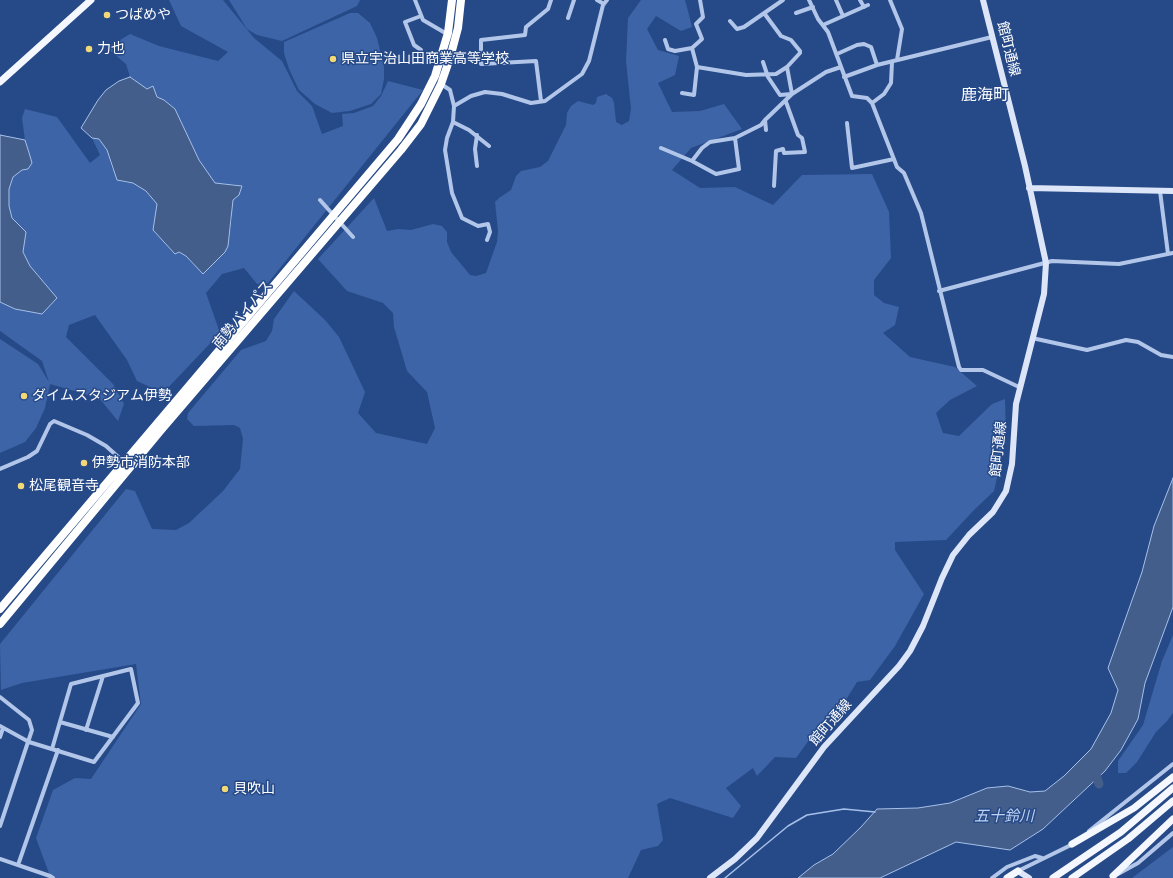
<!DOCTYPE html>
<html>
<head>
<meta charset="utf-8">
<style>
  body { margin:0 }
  canvas { display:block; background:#264988 }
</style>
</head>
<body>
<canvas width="1173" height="878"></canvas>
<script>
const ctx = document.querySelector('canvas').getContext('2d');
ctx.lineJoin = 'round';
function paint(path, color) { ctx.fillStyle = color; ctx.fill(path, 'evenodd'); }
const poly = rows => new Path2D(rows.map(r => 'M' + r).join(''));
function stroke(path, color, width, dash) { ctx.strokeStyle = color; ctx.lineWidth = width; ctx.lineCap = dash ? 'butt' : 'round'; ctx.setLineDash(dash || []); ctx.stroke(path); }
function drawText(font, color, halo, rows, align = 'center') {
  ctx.font = font + ' "Archivo Narrow","Noto Sans JP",sans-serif'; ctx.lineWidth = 3; ctx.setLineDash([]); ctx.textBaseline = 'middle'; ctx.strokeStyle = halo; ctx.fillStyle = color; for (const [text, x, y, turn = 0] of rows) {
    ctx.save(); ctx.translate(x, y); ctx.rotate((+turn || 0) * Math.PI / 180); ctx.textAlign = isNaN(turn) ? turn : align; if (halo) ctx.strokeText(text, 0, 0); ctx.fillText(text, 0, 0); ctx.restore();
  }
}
paint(poly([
  [169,0,223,0,254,38,282,61,297,91,312,106,322,134,343,126,342,114,354,113,373,106,381,96,388,81,423,90,268,283,257,284,244,268,222,274,206,293,220,333,163,393,137,381,127,360,95,315,69,325,66,337,113,384,124,404,118,421,99,398,50,384,45,408,36,428,25,442,0,453,0,339,38,364,49,382,42,361,0,331,0,302,15,309,42,314,45,286,33,272,23,252,26,232,12,218,9,206,9,189,13,177,22,170,28,169,30,156,25,140,22,118,25,109,57,117,90,163,100,155,92,138,99,139,107,150,112,168,123,182,133,183,146,191,157,204,153,230,175,254,178,252,186,256,194,265,228,246,232,217,231,210,233,200,239,195,239,185,215,183,199,160,177,113,164,100,157,97,153,86,147,89,130,77,126,64,107,48,130,34,159,46,218,61,228,52,181,26],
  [229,0,360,0,357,6,282,41,257,35,247,29],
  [641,0,685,0,688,11,692,27,681,31,656,16,647,29,658,50,679,56,675,75,658,83,672,112,700,111,724,104,742,129,691,148,672,170,700,188,735,187,773,205,802,175,872,174,889,212,891,258,874,280,874,295,884,303,899,307,895,325,883,333,910,357,955,367,977,386,950,400,936,413,943,433,959,436,992,404,1005,399,1006,438,994,491,974,510,946,540,895,542,895,550,924,594,895,646,870,680,857,682,839,711,812,736,796,758,775,757,757,776,753,768,726,788,741,806,733,818,670,798,657,804,663,840,658,846,641,850,628,878,53,878,50,876,36,838,53,790,75,778,91,779,141,704,136,664,22,683,1,690,0,644,126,489,135,491,152,529,176,530,189,523,223,491,240,469,243,439,240,428,234,425,194,426,187,419,188,413,241,350,266,341,272,331,274,319,294,291,325,320,339,337,365,392,358,413,376,433,427,444,435,428,427,392,407,371,394,327,393,313,383,303,347,291,318,259,374,198,387,231,398,229,411,230,433,224,442,226,447,232,447,242,451,252,470,275,476,276,486,273,497,242,498,231,495,202,499,198,511,190,516,176,521,171,540,167,548,161,566,125,567,113,571,106,578,101,593,105,596,103,597,97,606,94,612,98,614,103,616,122,622,125,629,121,631,109,626,61,628,18],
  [350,13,358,13,370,23,377,38,384,67,384,79,381,94,371,104,350,111,332,113,315,104,299,90,289,69,284,53,284,42],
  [1173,635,1173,713,1167,721,1156,732,1137,762,1126,773,1118,773,1118,761,1143,725,1162,661],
  [1173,847,1173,878,1132,878]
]), '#3d64a6');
const water = poly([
  [130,77,147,89,153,86,157,97,164,100,175,109,199,160,215,183,242,186,239,195,233,200,228,246,225,252,203,274,186,256,179,252,175,254,153,230,157,204,146,191,133,183,117,180,107,150,99,139,92,138,81,128,98,100,106,90,119,81,130,77],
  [0,135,25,140,30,156,32,163,28,169,22,170,13,177,9,189,9,206,12,218,26,232,23,252,30,266,57,298,42,314,15,309,0,302,0,135],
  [1173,478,1173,607,1145,683,1138,719,1121,750,1105,771,1043,829,1010,850,956,842,880,878,798,878,814,865,833,854,861,827,877,809,918,808,950,803,987,788,1008,786,1030,792,1045,791,1064,776,1091,749,1111,713,1118,690,1108,668,1142,572,1154,526,1173,478]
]);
paint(water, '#445e8b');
stroke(water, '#a6c0ea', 1);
stroke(poly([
  [725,878,788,826,807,815,844,809,875,812]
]), '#a6c0ea', 1.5);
stroke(poly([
  [1094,769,1099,784]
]), '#445e8b', 9);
stroke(poly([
  [415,0,423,20,447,34],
  [597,0,604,4],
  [809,0,818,19,828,32,852,96,867,98,872,103,897,167,904,173,921,213,959,367,961,370,983,370,1019,387],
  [836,0,843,16],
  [860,0,864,7],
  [890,0,902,29,897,60],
  [796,13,813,7],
  [568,18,574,0],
  [730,21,737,29,744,27,783,0],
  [823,25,868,5],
  [665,40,668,49,675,51,692,48,702,39,696,24,703,17,700,0],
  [837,54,857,45,864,44,871,47,877,65],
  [418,60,421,50,414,45,405,22,421,16],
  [763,62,768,77,780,95,792,94],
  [697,67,746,75,776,74,787,67,800,53,800,51,791,40,781,36,764,13],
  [787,67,792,94],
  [844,77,877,65,992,37],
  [441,84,450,90,454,106,453,122,447,138,445,150,452,193,462,218,478,226,488,224,490,232,487,240],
  [682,93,694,95,697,67,692,48],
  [541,101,536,61,481,64,481,40,525,35,526,27,548,9,551,0],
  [872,103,884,94,891,83,892,62],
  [454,106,471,96,485,92,502,94,531,103,545,101,582,74,589,61,603,5,607,0],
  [453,122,469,130,489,146],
  [847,123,852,168,894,159],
  [766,130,765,120,792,94,826,72,841,67],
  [661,148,692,161,702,148,710,142,735,138,761,125,765,120],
  [692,161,716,174,739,169,735,138],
  [477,166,475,149,477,135],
  [774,186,776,151,783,149,784,153,805,152,802,138,798,135,786,102],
  [1160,191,1168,254],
  [320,200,353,237],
  [939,291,1052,261,1119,264,1173,253],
  [1032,338,1087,350,1126,340,1138,342,1161,355,1173,357],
  [0,469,28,457,37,451,50,424,54,421,87,435,106,446,125,463],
  [0,697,29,720,32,730,0,826],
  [60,722,113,737],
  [0,726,29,742,94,762,138,703,131,669,71,684,52,749],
  [86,730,103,676],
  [0,737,3,728],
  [1089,831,1173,764],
  [0,859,50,876,53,878],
  [18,865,58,750],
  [1018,871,1073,844],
  [1118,874,1138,863,1173,833],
  [992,878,1007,867,1035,856,1042,858]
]), '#b2c6e9', 4);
stroke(poly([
  [1029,188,1173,191],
  [1018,871,1029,878],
  [710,878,735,859,757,838,824,747,899,666,910,651,923,626,942,578,953,555,969,535,993,512,1006,491,1012,464,1016,404,1044,294,1046,263,1025,166,983,0]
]), '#dce6f8', 6);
stroke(poly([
  [0,82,91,0],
  [1072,844,1134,808,1173,777],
  [1113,876,1173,819],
  [1007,878,1018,871],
  [1053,878,1121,832,1173,788],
  [1072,878,1128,839,1173,801]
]), '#f4f7fe', 7);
stroke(poly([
  [0,609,398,139,421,104,435,76,448,33,452,0],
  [0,624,162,429,401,150,421,124,441,84,450,58,458,28,461,0]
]), '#fff', 8);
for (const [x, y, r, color] of [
  [107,15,4,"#f2d876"],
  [89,49,4,"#f2d876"],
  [333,59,4,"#f2d876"],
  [24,396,4,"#f2d876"],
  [84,463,4,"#f2d876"],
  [21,486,4,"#f2d876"],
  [225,789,4,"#f2d876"]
]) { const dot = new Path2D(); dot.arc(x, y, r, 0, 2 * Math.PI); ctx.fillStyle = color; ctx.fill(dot); stroke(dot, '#264988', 1.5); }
drawText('14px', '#fff', '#264988', [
  ["つばめや",115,15],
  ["力也",97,49],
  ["県立宇治山田商業高等学校",341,59],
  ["ダイムスタジアム伊勢",32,396],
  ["伊勢市消防本部",92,463],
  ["松尾観音寺",29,486],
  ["貝吹山",233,789]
], 'left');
drawText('14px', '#fff', '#264988', [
  ["館町通線",1008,49,76],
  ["南勢バイパス",243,315,-50],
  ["館町通線",999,449,-84],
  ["館町通線",831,723,-49]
]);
drawText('italic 15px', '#bdd1f0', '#264988', [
  ["五十鈴川",1004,817]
]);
drawText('16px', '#fff', '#264988', [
  ["鹿海町",985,96]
]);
</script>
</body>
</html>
